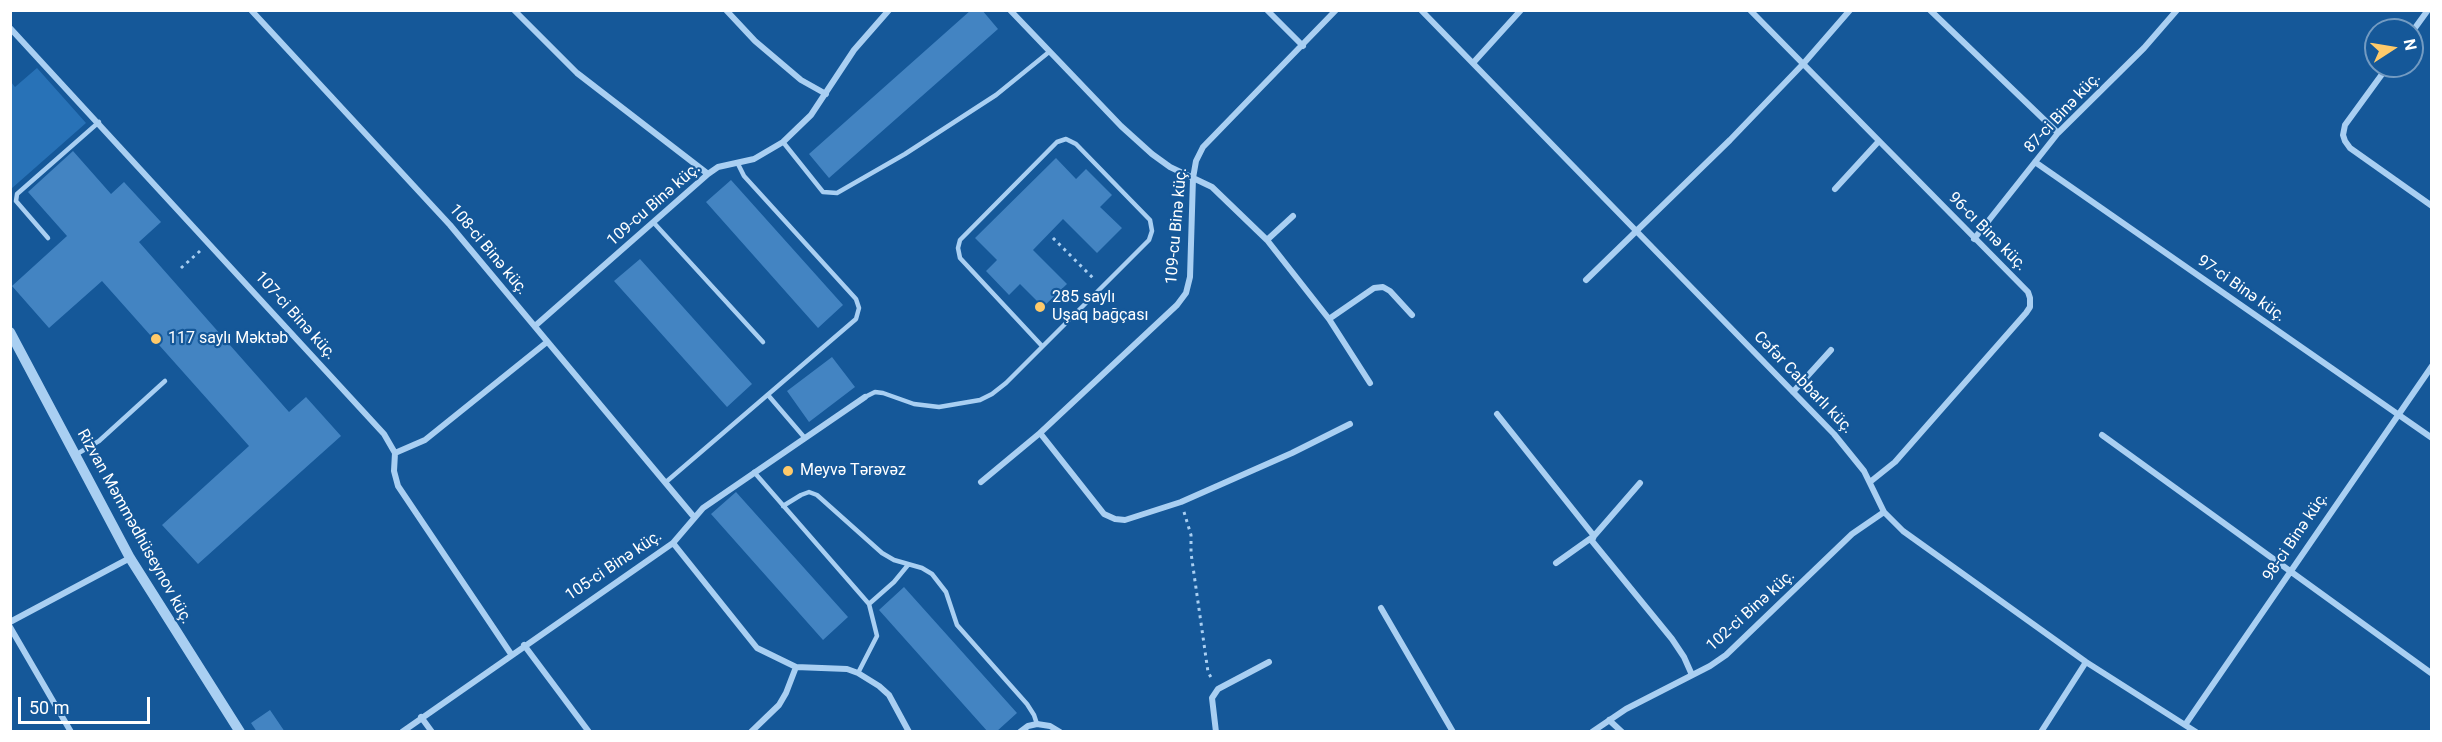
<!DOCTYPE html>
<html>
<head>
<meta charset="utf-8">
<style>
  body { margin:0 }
  #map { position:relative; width:2442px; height:742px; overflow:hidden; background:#155899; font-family:Roboto,sans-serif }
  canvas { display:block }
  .frame { position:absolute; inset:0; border:12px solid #fff; pointer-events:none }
  .north { position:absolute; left:2364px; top:18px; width:60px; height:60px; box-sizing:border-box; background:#155899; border:2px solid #739bc2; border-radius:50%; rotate:78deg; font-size:16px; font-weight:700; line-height:24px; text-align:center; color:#fff }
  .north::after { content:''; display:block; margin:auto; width:21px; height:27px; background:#ffca6a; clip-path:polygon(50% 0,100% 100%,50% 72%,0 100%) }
  .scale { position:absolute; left:18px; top:697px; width:132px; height:27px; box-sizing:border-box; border:3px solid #fff; border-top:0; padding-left:8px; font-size:18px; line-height:21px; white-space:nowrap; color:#fff; -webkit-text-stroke:4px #155899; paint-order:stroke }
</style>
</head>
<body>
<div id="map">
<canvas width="2442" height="742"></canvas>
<div class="frame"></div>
<div class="north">N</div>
<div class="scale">50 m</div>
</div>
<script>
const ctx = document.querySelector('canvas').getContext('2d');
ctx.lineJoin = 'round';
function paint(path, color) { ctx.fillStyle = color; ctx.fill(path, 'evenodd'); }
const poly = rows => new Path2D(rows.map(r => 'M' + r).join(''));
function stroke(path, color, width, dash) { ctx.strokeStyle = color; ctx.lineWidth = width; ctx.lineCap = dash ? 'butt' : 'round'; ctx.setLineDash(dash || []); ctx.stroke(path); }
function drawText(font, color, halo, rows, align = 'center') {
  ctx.font = font + ' Roboto,sans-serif'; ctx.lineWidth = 4.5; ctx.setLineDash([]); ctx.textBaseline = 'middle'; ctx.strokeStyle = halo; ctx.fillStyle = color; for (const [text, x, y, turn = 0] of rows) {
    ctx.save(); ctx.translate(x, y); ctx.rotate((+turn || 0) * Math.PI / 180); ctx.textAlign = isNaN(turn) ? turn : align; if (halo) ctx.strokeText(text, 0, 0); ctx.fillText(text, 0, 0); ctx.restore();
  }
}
paint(poly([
  [37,68,86,123,11,189,11,82,15,87]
]), '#2872b7');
paint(poly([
  [971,10,982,10,998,29,829,178,809,154],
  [73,151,111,194,124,182,161,222,139,242,289,412,306,397,341,436,198,564,162,525,249,446,102,281,49,328,12,286,67,236,28,192],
  [1056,158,1076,179,1086,169,1112,195,1100,207,1122,228,1097,253,1063,219,1033,250,1067,284,1043,307,1020,284,1009,295,986,271,997,260,975,238],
  [731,180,843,305,818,328,706,202],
  [640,259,752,384,727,407,614,281],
  [832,357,855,387,809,422,787,391],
  [736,492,848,617,823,640,711,514],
  [904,587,1017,713,996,732,988,732,879,610],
  [270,710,285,732,257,732,251,723]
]), '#4384c2');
stroke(poly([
  [1053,238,1094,279],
  [181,268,200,251],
  [1184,512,1191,535,1191,553,1208,672,1212,679]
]), '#a9cff2', 3, [3, 4.5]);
stroke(poly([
  [783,142,823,192,837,193,905,154,996,95,1049,52],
  [654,223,763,342],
  [48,238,16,201,17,194,99,122],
  [768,395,804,437],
  [865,397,875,392,883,393,914,404,939,407,980,400,992,394,1006,383,1149,240,1152,231,1150,220,1076,144,1066,139,1057,142,960,240,958,248,960,258,1042,346],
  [77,454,99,441,165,381],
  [754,472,869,604,877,636,858,673],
  [666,482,856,319,859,308,856,299,744,176,738,164],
  [783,506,801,495,809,492,817,495,882,553,894,560,922,568,932,574,946,592,957,625,1027,704,1034,715,1037,724],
  [869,604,894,582,908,565]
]), '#a9cff2', 4.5);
stroke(poly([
  [251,10,450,225,694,517],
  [514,10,577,73,708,174],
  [726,10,755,41,801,80,826,94],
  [1010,10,1121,126,1152,154,1170,167,1212,187,1267,240,1329,319,1370,383],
  [1267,10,1303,46],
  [1421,10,1834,434,1864,471,1884,512,1903,531,2086,662,2196,732],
  [1750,10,2028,292,2030,298,2030,307,2026,313,1895,462,1870,482],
  [1930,10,2058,133],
  [10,28,384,434,395,453,394,471,398,486,511,654],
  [2412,32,2428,10],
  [1473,63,1521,10],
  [2388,66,2345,125,2343,135,2345,141,2350,148,2432,206],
  [2035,162,2432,438],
  [1835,189,1879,141],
  [1974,239,2058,133,2144,48,2177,10],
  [1267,240,1293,216],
  [1586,280,1730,140,1804,63,1850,10],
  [1329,319,1374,288,1383,287,1390,291,1412,315],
  [535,326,708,174,718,167,754,159,783,142,811,115,854,50,889,10],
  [1793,392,1831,350],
  [1497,414,1594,536,1592,541,1672,639,1684,657,1692,675],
  [1040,433,1104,514,1115,519,1125,520,1181,502,1292,453,1350,424],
  [2102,435,2431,673],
  [395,453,425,440,547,342],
  [981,482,1040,433,1177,305,1186,293,1190,277,1193,178,1196,161,1203,147,1336,10],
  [673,543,757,648,796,667,847,669,858,673,879,686,889,695,909,732],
  [1556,563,1594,536,1640,483],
  [1381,608,1453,732],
  [10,622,130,558],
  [10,627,71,732],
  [524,645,589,732],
  [421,717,432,732],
  [1609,720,1622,732],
  [2185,725,2432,366],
  [402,732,673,543,703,508,865,397],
  [751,732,779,705,786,693,796,667],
  [1020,732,1028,726,1037,724,1050,726,1060,732],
  [1216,732,1212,698,1218,689,1269,662],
  [1592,732,1626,709,1710,666,1726,655,1852,534,1884,512],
  [2041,732,2086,662]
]), '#a9cff2', 6);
stroke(poly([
  [10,332,130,558,240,732]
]), '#a9cff2', 10);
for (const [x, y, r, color] of [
  [1040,307,6,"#ffca6a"],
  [156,339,6,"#ffca6a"],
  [788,471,6,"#ffca6a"]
]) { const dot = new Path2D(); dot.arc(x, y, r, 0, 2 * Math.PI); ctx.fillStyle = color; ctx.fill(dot); stroke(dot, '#155899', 2); }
drawText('16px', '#fff', '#155899', [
  ["87-ci Binə küç.",2063,113,-47],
  ["109-cu Binə küç.",654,205,-41],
  ["109-cu Binə küç.",1177,226,-85],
  ["96-cı Binə küç.",1987,232,45],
  ["108-ci Binə küç.",488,250,50],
  ["97-ci Binə küç.",2241,289,35],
  ["107-ci Binə küç.",295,316,48],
  ["Cəfər Cabbarlı küç.",1803,383,46],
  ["Rizvan Məmmədhüseynov küç.",134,527,61],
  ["98-ci Binə küç.",2296,537,-56],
  ["105-ci Binə küç.",614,566,-34],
  ["102-ci Binə küç.",1751,611,-42]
]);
drawText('16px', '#fff', '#155899', [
  ["285 saylı",1052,298],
  ["Uşaq bağçası",1052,316],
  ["117 saylı Məktəb",168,339],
  ["Meyvə Tərəvəz",800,471]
], 'left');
</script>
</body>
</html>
